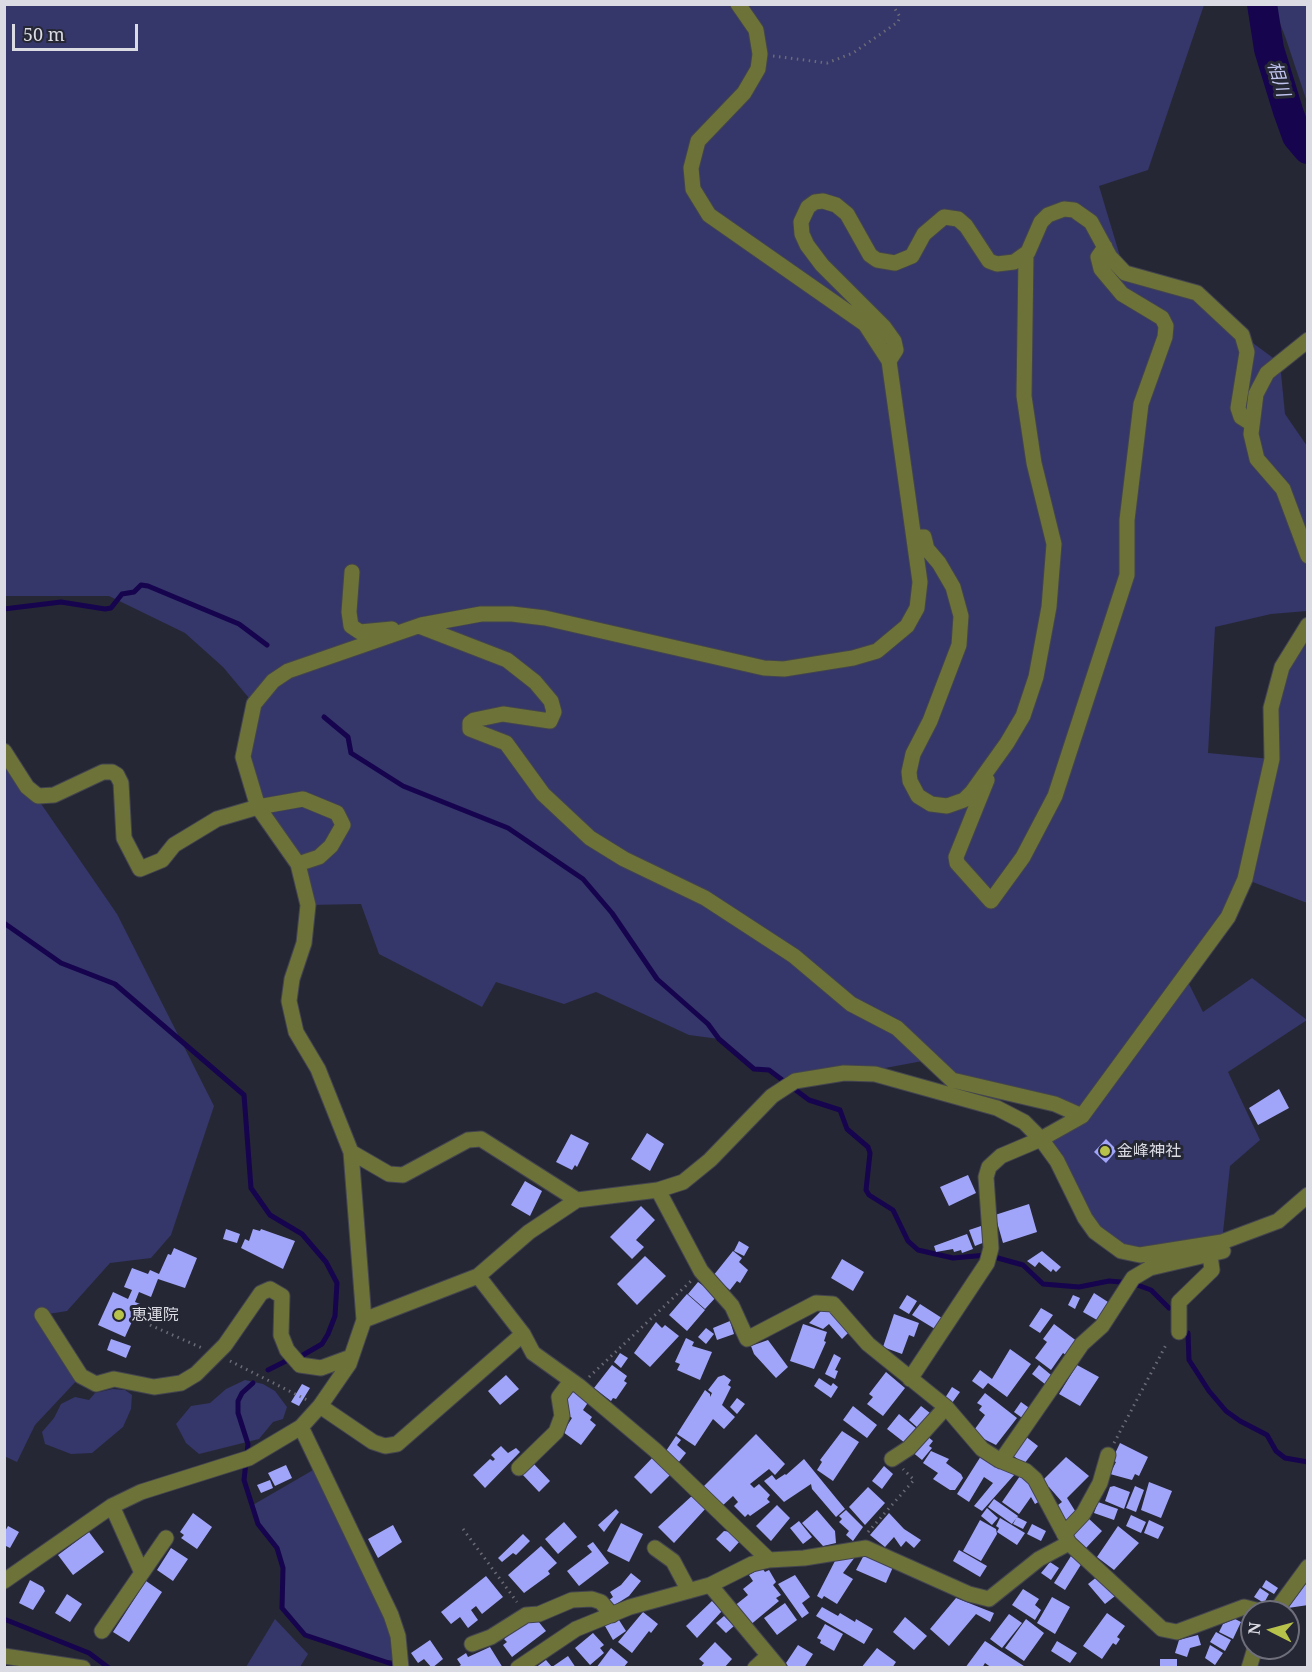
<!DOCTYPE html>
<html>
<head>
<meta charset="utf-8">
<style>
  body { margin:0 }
  #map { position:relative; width:1312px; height:1672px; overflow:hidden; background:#262734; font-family:"Noto Serif",serif }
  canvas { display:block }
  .frame { position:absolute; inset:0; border:6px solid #dadbe3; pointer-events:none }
  .north { position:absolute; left:1240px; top:1600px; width:60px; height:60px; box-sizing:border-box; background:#262734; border:2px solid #6e6f7a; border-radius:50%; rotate:276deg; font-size:16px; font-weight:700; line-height:24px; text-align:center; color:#dadbe3 }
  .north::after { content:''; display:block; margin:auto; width:21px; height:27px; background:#b6c249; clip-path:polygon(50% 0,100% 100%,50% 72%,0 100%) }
  .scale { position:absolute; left:12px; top:24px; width:126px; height:27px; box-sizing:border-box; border:3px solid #dadbe3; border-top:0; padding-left:8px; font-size:18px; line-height:21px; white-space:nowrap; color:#dadbe3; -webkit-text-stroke:4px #262734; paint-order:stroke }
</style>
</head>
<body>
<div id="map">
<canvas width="1312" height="1672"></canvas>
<div class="frame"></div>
<div class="north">N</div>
<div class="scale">50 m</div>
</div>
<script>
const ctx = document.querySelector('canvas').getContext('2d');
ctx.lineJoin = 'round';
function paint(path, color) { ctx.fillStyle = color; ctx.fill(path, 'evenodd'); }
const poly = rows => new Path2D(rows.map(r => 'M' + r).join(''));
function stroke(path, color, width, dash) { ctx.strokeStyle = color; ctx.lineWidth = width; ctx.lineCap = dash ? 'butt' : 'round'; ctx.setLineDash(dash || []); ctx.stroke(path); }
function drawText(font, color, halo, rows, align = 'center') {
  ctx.font = font + ' "Noto Serif","Noto Sans JP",serif'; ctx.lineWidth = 6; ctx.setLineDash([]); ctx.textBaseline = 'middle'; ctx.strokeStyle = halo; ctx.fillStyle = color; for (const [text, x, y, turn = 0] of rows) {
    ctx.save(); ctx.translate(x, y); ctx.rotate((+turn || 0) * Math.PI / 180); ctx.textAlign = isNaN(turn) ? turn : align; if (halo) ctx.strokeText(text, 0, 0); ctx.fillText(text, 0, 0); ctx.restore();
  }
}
paint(poly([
  [4,5,1204,5,1148,170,1099,186,1125,273,1191,290,1242,335,1280,363,1285,414,1307,446,1307,611,1271,614,1215,627,1208,753,1271,759,1271,708,1308,625,1307,903,1245,879,1185,976,1203,1012,1252,978,1307,1020,1228,1072,1260,1140,1230,1166,1222,1242,1140,1255,1106,1243,1041,1139,1081,1116,952,1080,933,1059,790,1086,769,1070,754,1069,719,1039,689,1035,596,992,564,1004,496,982,482,1007,379,954,361,904,308,905,298,864,258,807,243,757,254,704,223,667,185,633,109,596,5,596],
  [1273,5,1307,5,1307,102,1286,39],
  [4,750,117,914,214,1106,171,1235,151,1258,110,1263,67,1311,42,1315,81,1376,35,1425,17,1462,4,1456],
  [245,1380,263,1384,275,1391,287,1407,283,1419,273,1422,259,1439,199,1454,186,1443,176,1424,191,1406,210,1403,226,1389],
  [113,1389,125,1390,132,1395,131,1409,123,1427,92,1453,71,1454,45,1444,42,1432,54,1418,61,1404,75,1397,89,1400,95,1393],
  [320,1466,375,1581,401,1660,382,1660,305,1635,282,1608,283,1567,277,1548,258,1524,251,1506],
  [275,1619,308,1654,300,1667,246,1667]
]), '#35366a');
stroke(poly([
  [4,609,61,602,105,609,111,608,122,594,134,592,141,585,148,586,239,624,267,645],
  [324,717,348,737,351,753,403,786,508,828,583,879,612,913,657,979,708,1024,719,1039,754,1069,769,1070,809,1100,840,1110,847,1129,868,1147,870,1153,866,1190,869,1195,893,1210,908,1241,918,1250,953,1258,987,1255,1023,1265,1043,1284,1079,1287,1109,1281,1132,1283,1151,1290,1169,1308],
  [4,923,61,963,115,984,244,1095,251,1188,270,1215,302,1234,326,1262,337,1283,335,1316,328,1334,322,1344,303,1355],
  [1188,1333,1189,1360,1209,1391,1226,1411,1240,1421,1267,1435,1276,1451,1285,1458,1308,1462],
  [268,1370,290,1359],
  [253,1383,242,1393,238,1401,238,1413,248,1444,244,1480,258,1524,277,1548,283,1568,282,1608,305,1635,398,1666],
  [4,1619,89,1653,109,1668]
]), '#16044f', 5);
stroke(poly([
  [1262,4,1269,49,1288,111,1297,136,1308,149]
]), '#16044f', 30);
paint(poly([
  [1279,1089,1289,1108,1258,1125,1249,1108],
  [647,1133,664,1144,650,1171,631,1159],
  [571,1134,589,1143,577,1167,575,1165,572,1170,556,1162],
  [1106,1139,1117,1150,1106,1163,1094,1152],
  [968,1175,976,1193,949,1206,940,1187],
  [525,1181,542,1191,530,1216,511,1205],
  [1029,1204,1037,1232,1003,1243,995,1215],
  [641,1206,655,1220,636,1240,644,1247,632,1259,610,1237],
  [984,1225,985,1242,975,1246,969,1230],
  [226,1229,240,1234,237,1243,223,1239],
  [253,1229,260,1231,261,1229,295,1241,283,1269,241,1248,245,1239,249,1241],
  [967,1234,973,1249,962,1253,961,1250,954,1252,953,1249,936,1252,934,1246],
  [739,1241,749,1247,744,1256,734,1251],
  [174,1248,197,1258,185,1288,158,1279,151,1297,139,1292,135,1302,140,1304,125,1337,98,1325,113,1292,128,1299,132,1290,124,1287,132,1268,148,1274,150,1270,159,1274,168,1254,171,1255],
  [733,1251,742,1258,739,1262,748,1270,740,1283,737,1281,730,1290,713,1276],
  [1042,1251,1061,1267,1056,1272,1053,1269,1051,1272,1039,1262,1035,1267,1027,1261],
  [645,1256,666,1276,637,1305,617,1284],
  [842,1259,864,1272,853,1291,831,1278],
  [698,1282,717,1296,705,1309,688,1294],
  [1094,1293,1108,1302,1097,1320,1083,1312],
  [687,1294,705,1310,687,1331,669,1315],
  [907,1295,917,1301,909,1314,899,1308],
  [1073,1295,1080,1298,1075,1309,1068,1305],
  [920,1304,945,1320,940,1327,937,1325,935,1329,912,1315],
  [1041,1308,1053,1315,1040,1333,1029,1326],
  [823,1309,830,1310,849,1332,842,1339,829,1324,823,1329,809,1323],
  [894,1314,919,1323,914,1337,909,1335,902,1354,883,1347],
  [730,1321,734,1334,717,1340,713,1328],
  [656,1322,662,1328,665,1325,679,1336,650,1367,634,1353],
  [803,1324,827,1332,824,1341,826,1342,814,1369,790,1361],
  [1054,1324,1078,1342,1066,1355,1063,1353,1051,1370,1035,1358,1047,1342,1043,1339],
  [706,1328,714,1334,706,1344,698,1337],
  [686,1338,694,1342,692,1346,712,1352,700,1380,677,1370,680,1364,675,1362],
  [111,1339,131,1346,126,1358,107,1350],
  [768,1340,788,1367,776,1378,754,1354,751,1346],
  [1010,1349,1031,1364,1007,1397,988,1383,983,1389,972,1381,980,1370,992,1379],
  [620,1353,628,1358,621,1368,614,1362],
  [834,1354,841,1358,835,1370,838,1371,835,1379,825,1374],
  [612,1365,627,1376,624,1381,627,1383,616,1399,613,1398,611,1401,594,1388],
  [1039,1365,1056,1379,1050,1388,1032,1374],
  [1077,1365,1099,1377,1080,1406,1059,1394],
  [886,1372,905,1388,883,1416,867,1404,873,1397,869,1394],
  [506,1375,519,1389,500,1405,488,1391],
  [724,1375,731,1380,728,1385,731,1387,722,1405,735,1417,724,1429,713,1419,695,1446,677,1434,705,1390,710,1394,710,1397,712,1393,708,1390,718,1377],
  [819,1378,831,1386,833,1383,838,1387,831,1398,814,1386],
  [302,1384,310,1388,299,1406,291,1402],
  [952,1387,960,1392,952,1403,945,1398],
  [573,1389,589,1401,583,1410,592,1417,590,1420,596,1425,581,1445,563,1432,572,1418,564,1412,562,1403],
  [985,1393,1017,1418,996,1445,972,1433,985,1415,979,1410,982,1406,977,1403],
  [737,1398,745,1404,737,1414,730,1407],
  [1021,1402,1032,1410,1025,1420,1014,1412],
  [853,1406,877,1425,867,1438,843,1420],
  [921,1406,930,1413,918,1428,909,1420],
  [899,1414,917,1429,905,1443,887,1429],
  [842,1431,859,1442,833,1481,817,1470,822,1462,820,1460],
  [756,1434,785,1464,775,1475,769,1469,750,1484,754,1488,759,1484,770,1495,767,1499,770,1502,750,1516,748,1514,745,1517,734,1506,738,1502,733,1496,721,1507,702,1488],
  [676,1436,681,1440,677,1445,686,1453,678,1463,666,1451],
  [927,1436,933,1441,929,1446,932,1448,922,1460,911,1451],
  [1025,1436,1038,1446,1024,1464,1011,1454],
  [1120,1443,1148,1457,1139,1476,1135,1474,1132,1480,1110,1474,1116,1462,1112,1460],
  [501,1446,508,1453,516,1448,520,1452,485,1488,473,1475,490,1459,493,1461,495,1459,491,1455],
  [931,1451,949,1459,946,1463,961,1474,963,1478,955,1490,950,1490,933,1479,938,1473,923,1463],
  [654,1456,672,1473,651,1494,634,1477],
  [981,1456,1015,1474,982,1511,974,1506,993,1483,984,1477,969,1502,957,1494],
  [1066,1457,1089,1476,1067,1498,1077,1514,1063,1522,1054,1508,1062,1502,1049,1487,1047,1490,1042,1481],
  [804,1459,845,1509,836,1517,812,1489,811,1484,784,1502,764,1481,772,1475,776,1480,785,1474,786,1475],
  [533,1463,550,1481,539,1492,522,1474],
  [286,1465,292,1478,275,1486,268,1473],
  [884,1466,893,1474,882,1489,872,1481],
  [1020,1476,1029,1483,1040,1501,1035,1504,1031,1497,1019,1514,1002,1502],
  [270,1480,273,1488,261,1493,257,1485],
  [1149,1482,1172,1491,1161,1518,1141,1510],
  [1114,1486,1130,1492,1124,1509,1105,1501,1110,1487],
  [1135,1486,1144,1490,1136,1512,1126,1508],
  [868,1487,885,1503,865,1525,849,1507],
  [694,1494,707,1507,674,1543,658,1527],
  [994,1499,1018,1516,1012,1524,988,1507],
  [1098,1502,1118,1509,1114,1520,1094,1513],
  [777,1505,790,1518,771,1541,756,1526],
  [987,1508,998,1518,992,1525,981,1516],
  [616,1509,619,1512,604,1532,598,1525],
  [817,1510,835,1531,836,1543,823,1546,802,1523],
  [846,1510,863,1527,853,1541,846,1535,849,1531,839,1522,842,1519,839,1516],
  [193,1513,212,1527,197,1549,181,1538,184,1535,180,1532],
  [889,1513,904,1529,921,1540,914,1548,906,1541,901,1547,894,1537,885,1547,870,1535],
  [1131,1515,1146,1522,1141,1533,1126,1526],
  [1017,1517,1027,1522,1023,1529,1013,1524],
  [1087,1517,1102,1531,1086,1548,1071,1534],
  [1000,1518,1025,1533,1017,1545,997,1532,999,1528,996,1526],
  [980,1520,996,1529,997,1534,981,1561,963,1551],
  [1149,1520,1164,1527,1158,1539,1144,1533],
  [799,1521,812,1537,803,1544,790,1528],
  [564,1522,577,1537,558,1554,545,1539],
  [621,1523,643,1534,629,1562,607,1551],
  [1032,1524,1046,1531,1041,1541,1027,1534],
  [393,1525,402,1542,378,1558,368,1539],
  [8,1526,19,1532,10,1548,4,1545,4,1533],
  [1118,1526,1139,1543,1114,1570,1097,1557],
  [724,1531,731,1532,740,1541,730,1552,716,1539],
  [89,1532,104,1552,73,1575,58,1555],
  [523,1534,530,1541,516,1555,513,1553,502,1562,498,1558],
  [593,1542,609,1563,579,1586,567,1571,592,1552,587,1546],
  [541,1546,557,1563,548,1571,550,1574,524,1593,508,1575],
  [171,1548,188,1559,173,1581,157,1570],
  [959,1550,987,1566,980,1577,953,1561],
  [864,1555,893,1567,886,1583,856,1570],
  [1071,1556,1082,1563,1065,1590,1054,1583],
  [855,1557,843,1573,853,1579,837,1604,824,1596,822,1599,817,1596,836,1559],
  [1050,1562,1059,1568,1051,1580,1041,1573],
  [762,1568,765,1572,769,1570,776,1582,773,1585,781,1595,776,1598,779,1601,749,1626,733,1607,748,1595,743,1589,753,1581,749,1575],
  [631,1573,641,1581,629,1596,613,1606,609,1600,613,1597,610,1592,621,1585],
  [795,1575,810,1597,802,1603,809,1613,802,1618,778,1584],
  [486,1576,503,1597,482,1614,476,1606,471,1610,478,1620,468,1628,460,1617,451,1624,441,1612],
  [1098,1576,1115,1596,1105,1604,1088,1584],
  [30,1580,43,1587,45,1591,33,1610,19,1603],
  [1266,1580,1278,1588,1274,1594,1262,1587],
  [146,1581,162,1592,129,1642,113,1632],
  [1308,1581,1308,1605,1288,1608],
  [1260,1588,1269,1594,1264,1603,1254,1597],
  [1023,1589,1039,1599,1035,1605,1041,1610,1035,1620,1012,1605],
  [67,1594,82,1604,70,1622,55,1613],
  [1052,1597,1070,1607,1055,1634,1037,1623],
  [956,1598,994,1613,990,1622,976,1614,949,1646,930,1629],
  [712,1601,722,1611,697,1638,686,1626],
  [785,1603,797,1620,777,1635,764,1618],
  [822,1607,838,1616,840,1613,855,1622,856,1619,873,1629,864,1644,816,1616],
  [643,1612,658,1624,651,1633,649,1631,632,1653,618,1642],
  [1107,1613,1125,1626,1117,1637,1120,1639,1116,1645,1113,1643,1102,1659,1083,1646],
  [1009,1614,1022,1623,1002,1648,990,1639],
  [724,1616,734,1626,726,1633,716,1623],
  [905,1617,927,1636,914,1650,893,1632],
  [1026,1619,1044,1633,1024,1661,1005,1648],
  [1235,1619,1241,1622,1233,1639,1219,1632,1223,1624],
  [528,1620,538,1621,546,1631,512,1657,503,1645,507,1642,504,1639],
  [615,1620,619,1620,626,1631,613,1640,605,1626],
  [825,1624,843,1634,834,1651,820,1643,821,1640,817,1638],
  [1216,1632,1231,1640,1225,1651,1210,1642],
  [593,1633,604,1645,600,1648,604,1653,590,1665,575,1648],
  [1198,1635,1201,1645,1190,1648,1187,1657,1175,1653,1179,1640],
  [430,1640,443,1659,432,1668,424,1659,418,1663,411,1653],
  [985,1641,1027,1668,992,1668,985,1663,982,1668,965,1668],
  [1057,1641,1077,1653,1070,1663,1051,1651],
  [715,1642,732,1659,724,1668,700,1668,704,1663,699,1659],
  [798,1645,813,1654,804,1668,789,1668,786,1663],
  [1210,1645,1223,1653,1215,1665,1205,1658],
  [490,1647,503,1668,456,1668,461,1665,457,1659,466,1653,468,1657],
  [611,1648,628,1662,623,1668,596,1668],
  [877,1648,896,1662,892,1668,861,1668],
  [568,1656,576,1668,535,1668,546,1660,552,1667],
  [1160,1659,1177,1659,1177,1668,1160,1668]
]), '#a1a5fa');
const minor = poly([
  [1308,340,1267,373,1256,394,1251,434,1257,459,1283,489,1308,556],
  [889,361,896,350,894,341,884,327,822,265,807,245,802,234,801,222,808,207,815,202,823,201,836,205,847,214,870,255,877,260,895,263,912,256,924,234,944,217,958,219,966,226,989,261,997,264,1014,262,1028,252,1041,222,1048,215,1064,209,1074,210,1091,222,1110,257,1125,273,1197,293,1242,335,1247,352,1238,408,1241,417,1252,424],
  [918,537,924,537,927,549,939,563,953,587,961,616,959,645,930,721,913,754,909,772,910,781,918,796,931,804,947,806,964,800,972,792,1007,743,1023,716,1036,677,1049,607,1054,544,1034,463,1024,396,1026,254],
  [352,572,349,612,351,626,360,632,392,629],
  [419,626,507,660,535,682,551,701,554,712,550,721,503,714,474,720,470,723,470,729,506,743,543,794,590,838,624,859,705,898,794,956,851,1004,897,1028,952,1080,1055,1104,1082,1116],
  [4,751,27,787,38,796,54,795,103,772,112,772,117,775,121,783,124,838,140,869,162,860,174,845,217,819,258,807,303,799,337,813,343,825,331,846,319,857,298,864],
  [987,780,956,857,957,863,991,901,1023,857,1055,796,1127,575,1127,520,1141,404,1165,337,1166,326,1162,318,1122,294,1101,269,1098,257,1105,247],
  [351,1152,318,1069,296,1032,289,1001,292,979,304,943,308,905,298,864,258,807,243,757,254,704,273,681,288,671,421,625,481,614,512,614,545,618,764,668,784,669,853,658,877,651,907,626,917,608,920,582,889,361,865,324,709,215,693,189,691,168,698,141,744,93,758,69,760,54,756,30,738,4],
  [658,1190,701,1271,732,1306,747,1339,816,1303,833,1304,868,1344,946,1407,982,1449,999,1460,1026,1471,1035,1479,1069,1543,1162,1629,1177,1632,1244,1607,1264,1612],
  [42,1315,81,1376,96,1384,114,1379,154,1387,181,1383,196,1374,225,1345,261,1293,270,1289,282,1296,281,1335,287,1350,300,1365,321,1368,351,1357],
  [364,1320,478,1276],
  [1179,1332,1179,1302,1212,1270,1210,1255],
  [910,1379,987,1263,991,1248,986,1177,989,1167,1001,1156,1041,1139,1057,1161,1085,1218,1095,1232,1121,1251,1140,1255,1222,1242,1278,1221,1308,1195],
  [320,1406,373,1442,385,1446,397,1444,523,1334],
  [301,1427,391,1615,398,1636,401,1668],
  [892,1459,909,1448,946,1407],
  [1001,1461,1082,1344,1102,1326,1133,1278,1150,1268,1223,1251],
  [519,1468,556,1432,562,1416,559,1397,571,1381],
  [112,1506,142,1573],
  [1064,1534,1083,1514,1100,1483,1108,1455],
  [655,1548,673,1561,689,1591],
  [769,1560,655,1450,579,1386,533,1353,523,1334,478,1276,529,1232,577,1200,658,1190,683,1182,710,1160,772,1096,795,1081,844,1073,875,1074,997,1108,1024,1122,1041,1139,1082,1116,1228,917,1245,879,1272,759,1271,708,1282,667,1308,625],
  [4,1581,112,1506,141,1492,249,1458,301,1427,320,1406,349,1364,364,1320,351,1152,389,1174,403,1175,468,1140,481,1139,577,1200],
  [710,1585,779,1668],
  [1275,1612,1308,1567],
  [102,1631,166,1538],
  [472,1644,491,1637,526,1615,539,1614,572,1600,592,1599,601,1602,612,1615],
  [4,1656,83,1668],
  [518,1668,576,1629,630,1607,710,1585,752,1564,769,1560,804,1558,866,1548,969,1594,989,1599,1039,1559,1069,1543],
  [755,1668,768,1656],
  [1249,1668,1255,1648]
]);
stroke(minor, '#434450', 17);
stroke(poly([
  [773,56,827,63,853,53,898,22,900,17,892,4],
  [150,1325,202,1348],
  [230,1361,307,1400],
  [589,1377,691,1281],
  [1114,1443,1167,1343],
  [463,1529,517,1602],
  [868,1532,914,1480,903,1469]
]), '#6a6b76', 3, [1.5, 4.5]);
stroke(minor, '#6c7238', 15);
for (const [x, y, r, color] of [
  [1105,1151,6,"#b6c249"],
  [119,1315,6,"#b6c249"]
]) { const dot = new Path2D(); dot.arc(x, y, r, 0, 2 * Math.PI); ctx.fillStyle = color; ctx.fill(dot); stroke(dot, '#262734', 2); }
drawText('16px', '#dadbe3', '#262734', [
  ["金峰神社",1117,1151],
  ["恵運院",131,1315]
], 'left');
drawText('italic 18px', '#c0c4ef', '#262734', [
  ["相川",1278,79,73]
]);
</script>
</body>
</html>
